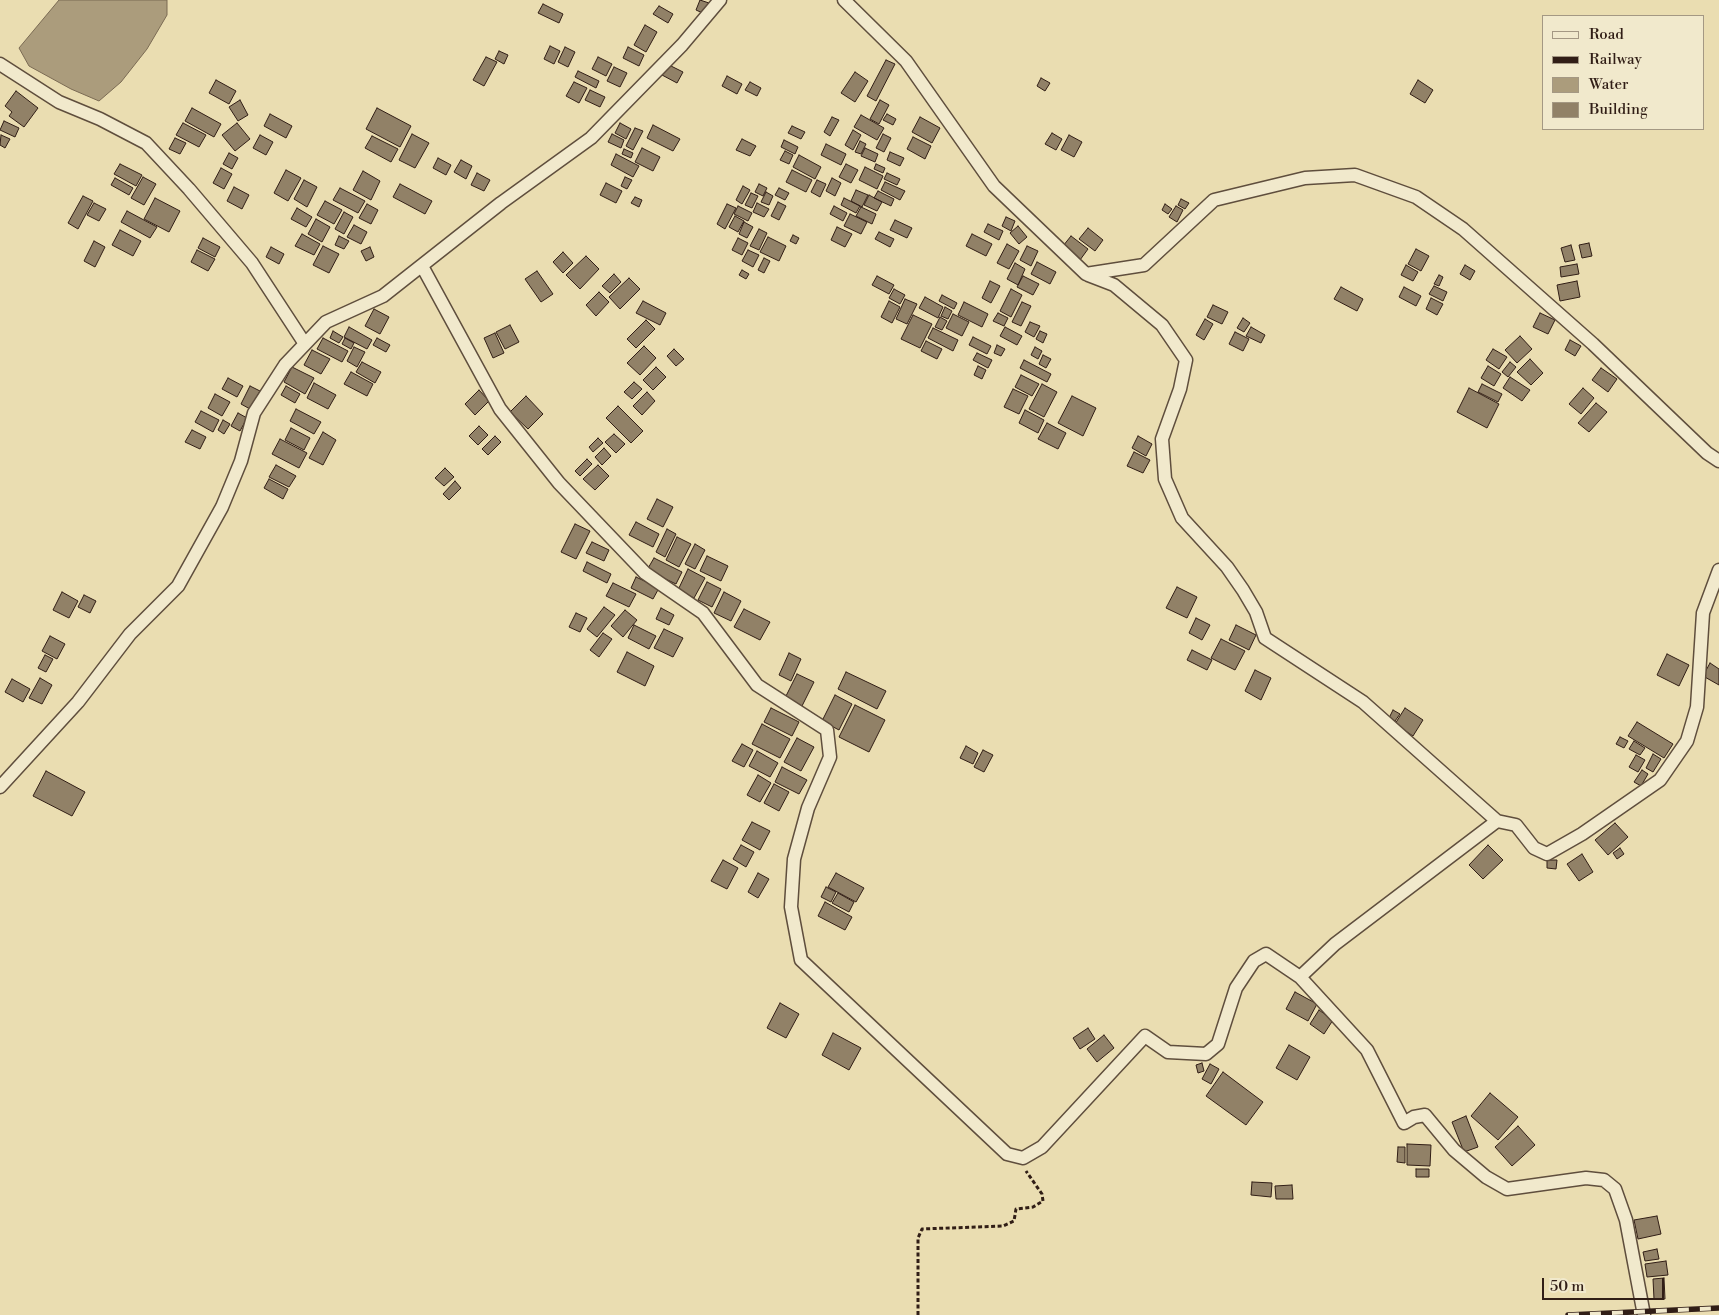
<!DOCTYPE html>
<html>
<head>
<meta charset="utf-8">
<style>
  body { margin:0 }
  #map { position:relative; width:1719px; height:1315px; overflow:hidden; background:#eaddb1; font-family:"Libre Bodoni",serif }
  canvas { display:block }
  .legend { position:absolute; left:1542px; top:15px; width:162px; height:115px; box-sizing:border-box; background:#f1e9cc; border:1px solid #a49883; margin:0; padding:6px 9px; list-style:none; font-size:15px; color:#311e16 }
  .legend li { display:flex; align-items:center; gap:10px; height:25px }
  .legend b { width:25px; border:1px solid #a49883 }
  .scale { position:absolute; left:1542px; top:1278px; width:122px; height:22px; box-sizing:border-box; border:2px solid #311e16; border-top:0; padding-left:6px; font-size:15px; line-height:18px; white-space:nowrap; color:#311e16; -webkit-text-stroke:4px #f1e9cc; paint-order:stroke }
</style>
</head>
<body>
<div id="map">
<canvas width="1719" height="1315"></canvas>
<ul class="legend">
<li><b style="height:6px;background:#f1e9cc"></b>Road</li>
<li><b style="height:6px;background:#311e16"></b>Railway</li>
<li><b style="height:14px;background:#ab9c7c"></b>Water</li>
<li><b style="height:14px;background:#918167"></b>Building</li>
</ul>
<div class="scale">50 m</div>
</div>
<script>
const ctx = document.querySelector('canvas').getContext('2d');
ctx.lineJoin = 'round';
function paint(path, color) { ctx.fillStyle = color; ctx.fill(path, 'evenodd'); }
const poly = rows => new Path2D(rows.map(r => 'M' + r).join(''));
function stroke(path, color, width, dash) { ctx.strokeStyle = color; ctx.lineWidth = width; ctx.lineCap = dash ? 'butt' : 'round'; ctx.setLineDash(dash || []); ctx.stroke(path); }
const water = poly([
  [59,0,167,0,167,15,147,49,121,82,99,101,71,89,29,66,19,48,59,0]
]);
paint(water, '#ab9c7c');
stroke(water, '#7a6a53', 1);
const building = poly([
  [700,0,712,4,707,15,696,10,700,0],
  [543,4,563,14,559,23,538,13,543,4],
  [659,6,673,14,668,23,653,14,659,6],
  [645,25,657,32,646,52,634,45,645,25],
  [550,46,560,51,554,64,544,59,550,46],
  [565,47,575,52,568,67,558,62,565,47],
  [628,47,644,55,639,66,623,58,628,47],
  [499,51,508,55,504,64,495,59,499,51],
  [486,57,497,62,484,86,473,80,486,57],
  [598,57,612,64,606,76,592,69,598,57],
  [886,60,895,64,876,101,867,96,886,60],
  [667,64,683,72,677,83,662,75,667,64],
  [614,67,627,73,620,87,607,81,614,67],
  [578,71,599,81,596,88,575,77,578,71],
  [855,72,868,81,855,102,841,93,855,72],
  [727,76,742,84,737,94,722,86,727,76],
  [1041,78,1050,83,1045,91,1037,86,1041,78],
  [216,80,236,91,229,104,209,93,216,80],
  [1418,80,1433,90,1425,103,1410,94,1418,80],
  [574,82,587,88,579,103,566,96,574,82],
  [750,82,761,88,757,96,745,90,750,82],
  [590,90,605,97,600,107,585,100,590,90],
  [16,91,38,108,24,127,9,116,12,112,5,106,16,91],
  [240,100,248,115,238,121,229,107,240,100],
  [880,100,889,105,879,124,870,119,880,100],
  [192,108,221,124,214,137,185,121,192,108],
  [377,108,411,126,400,147,366,129,377,108],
  [270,114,292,126,286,138,264,126,270,114],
  [887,114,896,119,893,125,883,120,887,114],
  [861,115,884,128,877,140,854,127,861,115],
  [832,117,839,120,830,136,824,132,832,117],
  [920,117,940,128,932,143,912,132,920,117],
  [4,121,19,128,15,137,0,130,4,121],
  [183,123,206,135,199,147,176,135,183,123],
  [237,123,250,139,235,151,222,135,237,123],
  [620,123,631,129,626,139,615,133,620,123],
  [653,125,680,139,673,151,647,138,653,125],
  [792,126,805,132,801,139,788,133,792,126],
  [635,128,643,131,633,150,626,146,635,128],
  [853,130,861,135,853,150,845,145,853,130],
  [1052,133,1062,139,1056,150,1045,144,1052,133],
  [412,134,429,143,415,168,399,160,412,134],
  [612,134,624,140,621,148,608,142,612,134],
  [883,134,891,138,884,152,876,148,883,134],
  [1,135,10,139,5,148,0,145,1,135],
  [260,135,273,142,266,155,253,148,260,135],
  [1069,135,1082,142,1074,157,1061,150,1069,135],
  [372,136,398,149,391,162,365,148,372,136],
  [913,137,931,146,925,159,907,149,913,137],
  [175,138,186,143,180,154,169,149,175,138],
  [742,139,756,146,750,156,736,150,742,139],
  [784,140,798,147,795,154,781,147,784,140],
  [860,141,866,144,861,154,855,152,860,141],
  [826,144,846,154,841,165,821,155,826,144],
  [642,148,660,157,653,171,635,162,642,148],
  [865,148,878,154,875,162,861,156,865,148],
  [624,149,633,153,631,158,622,154,624,149],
  [785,151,793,155,789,164,780,160,785,151],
  [890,152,904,158,900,166,887,160,890,152],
  [229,153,238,158,232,169,223,164,229,153],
  [616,154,639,166,633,177,611,165,616,154],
  [799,155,821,167,815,179,793,167,799,155],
  [438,158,451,165,446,175,433,168,438,158],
  [461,160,472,166,466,179,454,172,461,160],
  [120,164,142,175,136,186,114,174,120,164],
  [846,164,858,170,851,183,839,177,846,164],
  [876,164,885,168,883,173,874,169,876,164],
  [865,167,883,176,877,189,859,180,865,167],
  [221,168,232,174,224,189,213,183,221,168],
  [286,170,301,178,288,201,274,193,286,170],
  [792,170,812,180,806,192,786,182,792,170],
  [363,171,380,181,371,200,353,190,363,171],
  [477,173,490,180,484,191,471,185,477,173],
  [887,173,900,179,897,185,884,179,887,173],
  [143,177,156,184,144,205,131,198,143,177],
  [625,177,632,180,627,189,621,186,625,177],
  [115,178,133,188,129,195,111,185,115,178],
  [832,178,841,183,835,196,826,191,832,178],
  [304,180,317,187,307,207,294,199,304,180],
  [817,180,826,184,820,197,811,192,817,180],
  [885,182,905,191,900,200,881,190,885,182],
  [606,183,622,191,616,203,600,195,606,183],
  [400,184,432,201,425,214,393,197,400,184],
  [759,184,767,188,763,196,755,192,759,184],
  [743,186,750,190,742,204,736,200,743,186],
  [234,187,249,195,242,209,227,201,234,187],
  [340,188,365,201,358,213,333,200,340,188],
  [779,188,789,193,785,200,775,195,779,188],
  [856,190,868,195,862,207,851,201,856,190],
  [878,191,894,199,891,206,874,198,878,191],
  [766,192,773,196,769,205,761,202,766,192],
  [751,193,758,196,752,208,745,205,751,193],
  [869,195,882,202,877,211,864,205,869,195],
  [83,196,93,201,78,229,68,223,83,196],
  [635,197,642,200,639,207,631,203,635,197],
  [155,198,180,211,169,232,144,219,155,198],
  [844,198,860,206,856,213,841,205,844,198],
  [1181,199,1189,203,1185,209,1178,205,1181,199],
  [325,201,342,210,334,224,317,215,325,201],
  [778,202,786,206,779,220,771,216,778,202],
  [94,203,106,209,99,221,87,215,94,203],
  [757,203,769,209,764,217,753,212,757,203],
  [367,204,378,210,371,224,359,218,367,204],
  [727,204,736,208,725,229,717,224,727,204],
  [1165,204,1172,209,1168,214,1162,210,1165,204],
  [738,206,752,213,748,221,734,214,738,206],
  [834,206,847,213,843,221,830,214,834,206],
  [1176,206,1183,210,1177,222,1169,217,1176,206],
  [861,207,876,214,872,224,856,216,861,207],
  [297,208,312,217,306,227,291,219,297,208],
  [127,211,157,227,150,238,121,222,127,211],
  [344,212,353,217,344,234,335,229,344,212],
  [850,214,867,222,861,234,844,226,850,214],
  [735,216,744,221,738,232,729,227,735,216],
  [1006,217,1015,221,1011,231,1002,226,1006,217],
  [316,219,330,227,322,242,308,234,316,219],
  [895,220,912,228,907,238,890,230,895,220],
  [744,222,753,227,747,238,739,234,744,222],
  [988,224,1003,231,999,240,984,232,988,224],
  [354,225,367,232,361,244,347,237,354,225],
  [1018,226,1027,237,1019,244,1010,233,1018,226],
  [837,227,852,234,845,247,831,240,837,227],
  [1088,228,1103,240,1095,251,1079,239,1088,228],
  [759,229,767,233,759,250,750,246,759,229],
  [120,230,141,241,133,256,112,245,120,230],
  [879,232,894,239,890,247,875,239,879,232],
  [302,234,320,244,314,255,295,246,302,234],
  [972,234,992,244,986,256,966,246,972,234],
  [793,235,799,238,796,244,790,241,793,235],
  [339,236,349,241,344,249,335,245,339,236],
  [1071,236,1088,249,1080,260,1063,246,1071,236],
  [768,237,786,246,779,261,760,252,768,237],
  [203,238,220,247,215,257,198,248,203,238],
  [738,238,748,243,742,255,732,250,738,238],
  [94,241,105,247,95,267,84,261,94,241],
  [1589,243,1592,256,1582,258,1579,245,1589,243],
  [1007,244,1019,251,1009,269,997,263,1007,244],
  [1571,245,1575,260,1565,262,1561,248,1571,245],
  [323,246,339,254,329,273,313,265,323,246],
  [1027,246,1038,251,1031,266,1020,260,1027,246],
  [271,247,284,254,279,264,266,257,271,247],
  [370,247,374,257,366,261,361,251,370,247],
  [1416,249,1429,256,1421,271,1408,264,1416,249],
  [197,250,215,259,208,271,191,262,197,250],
  [748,250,759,255,753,267,742,261,748,250],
  [563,252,573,263,563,273,553,262,563,252],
  [586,256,599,269,580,289,566,275,586,256],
  [764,258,770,261,764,273,758,270,764,258],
  [1037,262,1056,272,1050,284,1031,274,1037,262],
  [1015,263,1025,269,1018,285,1007,279,1015,263],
  [1577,264,1579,274,1561,277,1560,267,1577,264],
  [1406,265,1418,272,1413,281,1401,275,1406,265],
  [1465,265,1475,271,1470,280,1460,274,1465,265],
  [742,270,749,274,746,279,739,275,742,270],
  [537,271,553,294,541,302,525,279,537,271],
  [614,274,621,282,610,293,602,286,614,274],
  [1439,275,1443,277,1439,286,1434,284,1439,275],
  [877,276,894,285,889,294,872,285,877,276],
  [1023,276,1039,284,1033,295,1017,287,1023,276],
  [629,278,640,289,620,309,609,297,629,278],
  [990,281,1000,286,991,303,982,298,990,281],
  [1577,281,1580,297,1560,301,1557,285,1577,281],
  [1434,286,1447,292,1443,301,1429,294,1434,286],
  [1341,287,1363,299,1357,311,1334,299,1341,287],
  [1404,287,1421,296,1416,306,1399,297,1404,287],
  [894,289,905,295,900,304,889,298,894,289],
  [1011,289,1022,295,1011,317,1000,311,1011,289],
  [599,292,609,302,596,316,586,305,599,292],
  [942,295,957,303,954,309,939,301,942,295],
  [925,297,943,307,938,318,919,308,925,297],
  [1431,298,1443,304,1437,315,1426,309,1431,298],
  [905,299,917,304,907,324,896,319,905,299],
  [643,301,666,313,660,325,636,313,643,301],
  [889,301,900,307,892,323,881,317,889,301],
  [964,302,988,314,982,327,958,315,964,302],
  [1022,302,1031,306,1021,326,1012,322,1022,302],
  [1213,305,1228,312,1222,324,1207,317,1213,305],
  [945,307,952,311,948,319,941,316,945,307],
  [374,309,389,317,380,334,365,326,374,309],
  [998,313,1008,318,1004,326,993,321,998,313],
  [1540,313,1555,320,1548,334,1533,327,1540,313],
  [953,314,969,322,962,336,946,328,953,314],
  [913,315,932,324,920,348,901,339,913,315],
  [940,317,947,321,942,330,935,327,940,317],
  [1243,318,1250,323,1244,332,1237,328,1243,318],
  [1205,319,1213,324,1204,340,1196,335,1205,319],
  [646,320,655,329,636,348,627,339,646,320],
  [1030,322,1040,326,1034,337,1025,332,1030,322],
  [510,325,519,342,505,349,496,332,510,325],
  [349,327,372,340,367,349,344,337,349,327],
  [1005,327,1022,336,1017,345,1000,336,1005,327],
  [1251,327,1265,335,1261,343,1246,336,1251,327],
  [933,328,958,340,953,351,928,338,933,328],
  [333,331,343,337,339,343,330,338,333,331],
  [1040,331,1047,334,1043,343,1036,339,1040,331],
  [1235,332,1249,339,1243,351,1229,344,1235,332],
  [495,333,504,353,493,358,484,338,495,333],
  [1520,336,1532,349,1517,363,1505,350,1520,336],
  [973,337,991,346,987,354,969,345,973,337],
  [323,338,348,351,342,362,317,349,323,338],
  [345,338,354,343,351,349,342,344,345,338],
  [377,338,390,345,386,352,373,345,377,338],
  [1570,340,1581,346,1575,356,1565,350,1570,340],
  [926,341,942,349,937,359,921,351,926,341],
  [997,345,1005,349,1001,356,994,353,997,345],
  [644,346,656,358,640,375,627,363,644,346],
  [354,347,365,352,357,367,347,361,354,347],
  [1035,347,1042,351,1038,359,1031,355,1035,347],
  [674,349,684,359,676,366,667,356,674,349],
  [1493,349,1507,357,1499,369,1486,360,1493,349],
  [312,350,330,359,321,374,304,365,312,350],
  [977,353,992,360,988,368,973,360,977,353],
  [1043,355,1051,359,1046,368,1039,364,1043,355],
  [1530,359,1543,373,1531,385,1517,372,1530,359],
  [1024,360,1051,374,1047,382,1020,368,1024,360],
  [362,362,381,372,375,383,356,372,362,362],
  [1510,362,1516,367,1508,377,1502,372,1510,362],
  [978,366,986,370,982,379,974,375,978,366],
  [1488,366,1501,374,1494,386,1481,378,1488,366],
  [292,367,314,378,305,394,284,382,292,367],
  [656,367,666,377,653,390,643,380,656,367],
  [1601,368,1617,379,1608,392,1592,380,1601,368],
  [351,372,373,384,367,396,344,384,351,372],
  [1021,375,1039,384,1032,396,1015,387,1021,375],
  [1510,377,1530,390,1522,401,1503,388,1510,377],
  [228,378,243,386,237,397,222,389,228,378],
  [634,382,642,389,632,399,624,392,634,382],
  [314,383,336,395,328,409,307,398,314,383],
  [1042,384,1057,392,1044,417,1029,409,1042,384],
  [1482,384,1502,394,1498,402,1478,392,1482,384],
  [250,386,260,391,250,409,241,404,250,386],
  [286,386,300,394,295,403,281,395,286,386],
  [1469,388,1499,404,1487,428,1457,412,1469,388],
  [1583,388,1594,398,1581,414,1569,404,1583,388],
  [1013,389,1028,396,1019,414,1004,407,1013,389],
  [479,390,489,401,475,415,465,404,479,390],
  [647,392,655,401,642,415,633,406,647,392],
  [215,394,230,402,222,416,208,408,215,394],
  [526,396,543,414,528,429,510,412,526,396],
  [1072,396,1096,408,1083,436,1058,423,1072,396],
  [1596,403,1607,412,1589,432,1578,423,1596,403],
  [618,406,643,431,631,443,606,418,618,406],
  [296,409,321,422,314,434,290,421,296,409],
  [1025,410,1044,420,1038,433,1019,423,1025,410],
  [201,411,219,420,213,432,195,422,201,411],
  [238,413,247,418,240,431,231,426,238,413],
  [223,420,230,424,224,434,218,430,223,420],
  [1047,423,1066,433,1058,449,1038,439,1047,423],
  [479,426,488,435,478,445,469,436,479,426],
  [291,428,310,438,304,450,285,440,291,428],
  [192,430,206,437,200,449,185,442,192,430],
  [323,432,336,440,323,465,309,458,323,432],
  [614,434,625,444,616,453,605,442,614,434],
  [495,436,501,442,488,455,482,449,495,436],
  [1138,436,1152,444,1146,456,1132,448,1138,436],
  [598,438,603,443,593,452,589,447,598,438],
  [280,439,307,453,299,468,272,454,280,439],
  [604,448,611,456,602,465,595,457,604,448],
  [1134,452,1150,460,1143,473,1127,466,1134,452],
  [587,459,592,464,580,476,575,471,587,459],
  [276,465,296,476,289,487,269,477,276,465],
  [598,465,609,476,595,490,583,479,598,465],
  [445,468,454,477,444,486,435,478,445,468],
  [269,479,288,489,283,499,264,488,269,479],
  [455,481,461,488,449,500,443,494,455,481],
  [657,499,673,507,663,527,647,519,657,499],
  [636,522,659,534,653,547,629,535,636,522],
  [575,524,590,531,576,559,561,552,575,524],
  [667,529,676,534,665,557,656,552,667,529],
  [677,537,691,544,679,567,666,560,677,537],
  [592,542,609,550,604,561,586,553,592,542],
  [695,544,705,550,695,569,685,564,695,544],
  [707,556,728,566,721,581,700,571,707,556],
  [654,558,682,572,676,584,647,570,654,558],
  [587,562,611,574,607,583,583,571,587,562],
  [688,569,705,578,694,598,678,590,688,569],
  [636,577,659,588,653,599,631,588,636,577],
  [707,582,721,589,712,607,698,600,707,582],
  [613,583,636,594,629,607,606,596,613,583],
  [1177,587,1197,597,1187,618,1166,608,1177,587],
  [62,592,78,601,69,618,53,610,62,592],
  [724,592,741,601,731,621,714,613,724,592],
  [84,595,96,601,90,613,78,607,84,595],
  [604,607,615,615,597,637,587,629,604,607],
  [661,608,674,615,669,625,656,619,661,608],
  [744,609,770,622,760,640,734,627,744,609],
  [625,610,637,620,623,637,611,626,625,610],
  [576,613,587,618,580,632,569,627,576,613],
  [1196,618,1210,625,1202,640,1189,633,1196,618],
  [634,625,656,636,649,649,628,638,634,625],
  [1236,625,1256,635,1249,650,1229,640,1236,625],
  [664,629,683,638,673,657,654,648,664,629],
  [603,633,612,639,599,657,590,650,603,633],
  [50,636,65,644,57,659,42,651,50,636],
  [1221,639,1245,651,1235,670,1211,658,1221,639],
  [1192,650,1212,660,1207,670,1187,660,1192,650],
  [627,652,654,666,645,686,617,672,627,652],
  [789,653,801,659,791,681,779,675,789,653],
  [1667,654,1689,665,1679,686,1657,675,1667,654],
  [45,655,53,659,46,672,38,668,45,655],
  [1710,663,1719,669,1719,685,1703,676,1710,663],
  [1255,670,1271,678,1261,700,1245,691,1255,670],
  [846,672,886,691,877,709,838,689,846,672],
  [797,674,814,682,801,708,784,700,797,674],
  [40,678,52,685,42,704,29,698,40,678],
  [12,679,30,689,23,702,5,692,12,679],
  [835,695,852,704,839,730,822,721,835,695],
  [855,705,885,720,869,752,839,737,855,705],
  [771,708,799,722,792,736,764,722,771,708],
  [1405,708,1423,720,1413,736,1395,724,1405,708],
  [1393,710,1400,714,1395,721,1389,718,1393,710],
  [1637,722,1673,744,1664,758,1628,736,1637,722],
  [762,724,790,739,780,758,752,744,762,724],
  [1620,737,1628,741,1624,748,1616,744,1620,737],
  [797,738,814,747,801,771,784,762,797,738],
  [1634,741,1645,748,1640,755,1629,749,1634,741],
  [742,744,753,750,744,767,732,761,742,744],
  [966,746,978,753,973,764,960,758,966,746],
  [983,750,993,755,984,772,974,767,983,750],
  [757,751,778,763,770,777,749,766,757,751],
  [1653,754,1661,759,1653,772,1646,768,1653,754],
  [1636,755,1645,760,1638,772,1629,767,1636,755],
  [782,767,807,780,799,794,775,782,782,767],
  [1642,770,1648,774,1641,786,1634,782,1642,770],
  [46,771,85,792,72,816,33,796,46,771],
  [758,775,771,783,760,802,747,795,758,775],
  [774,784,789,792,779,811,764,803,774,784],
  [752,822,770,831,760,850,742,840,752,822],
  [1615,823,1628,837,1608,855,1595,840,1615,823],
  [741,845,754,852,746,867,733,859,741,845],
  [1488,845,1503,860,1483,879,1469,865,1488,845],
  [1620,848,1624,854,1617,859,1613,853,1620,848],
  [1582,854,1593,872,1579,881,1567,864,1582,854],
  [723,860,738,868,727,889,711,881,723,860],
  [1547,860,1557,860,1556,869,1547,868,1547,860],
  [758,873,769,879,758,898,748,892,758,873],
  [836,873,864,888,856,902,828,887,836,873],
  [826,887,836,892,831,902,821,897,826,887],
  [838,893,854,902,849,912,832,903,838,893],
  [825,902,852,917,845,930,818,916,825,902],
  [1295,992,1317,1004,1308,1021,1286,1009,1295,992],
  [780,1003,799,1014,786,1038,767,1028,780,1003],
  [1319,1010,1333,1020,1324,1034,1310,1024,1319,1010],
  [1088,1028,1095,1039,1080,1049,1073,1038,1088,1028],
  [833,1033,861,1048,849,1070,822,1055,833,1033],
  [1104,1035,1114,1048,1097,1062,1087,1049,1104,1035],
  [1289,1045,1310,1057,1297,1080,1276,1068,1289,1045],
  [1202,1063,1204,1071,1198,1073,1196,1065,1202,1063],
  [1210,1064,1219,1069,1211,1084,1202,1079,1210,1064],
  [1223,1072,1263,1102,1246,1125,1206,1096,1223,1072],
  [1490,1093,1518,1117,1498,1140,1471,1116,1490,1093],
  [1466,1116,1478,1147,1464,1152,1452,1122,1466,1116],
  [1518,1126,1535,1145,1512,1166,1495,1147,1518,1126],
  [1407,1144,1431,1145,1430,1166,1407,1165,1407,1144],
  [1398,1147,1405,1147,1405,1163,1397,1162,1398,1147],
  [1416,1169,1429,1169,1429,1177,1416,1177,1416,1169],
  [1252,1182,1272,1183,1271,1197,1251,1195,1252,1182],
  [1292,1185,1293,1199,1276,1199,1275,1186,1292,1185],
  [1657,1216,1661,1234,1638,1239,1634,1220,1657,1216],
  [1657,1249,1659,1259,1645,1261,1643,1252,1657,1249],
  [1666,1261,1668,1275,1647,1277,1645,1264,1666,1261],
  [1664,1278,1665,1299,1654,1299,1653,1279,1664,1278]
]);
paint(building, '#918167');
stroke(building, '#311e16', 1);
const minor = poly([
  [844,0,906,61,994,186,1086,274,1144,265,1214,200,1305,178,1355,175,1416,197,1463,229,1593,344,1707,453,1719,461],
  [0,64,59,102,100,119,146,143,189,189,252,263,305,344],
  [422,266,500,409,559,483,645,573,703,613,757,685,827,730,830,757,808,808,794,859,791,907,801,960,1007,1154,1023,1158,1042,1147,1145,1036,1168,1052,1206,1054,1218,1044,1236,988,1254,961,1266,954,1300,977,1335,944,1497,821,1516,825,1534,848,1547,854,1582,834,1660,780,1687,741,1697,707,1703,613,1719,570],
  [1088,275,1114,285,1162,325,1186,360,1180,389,1162,439,1165,479,1182,518,1227,567,1243,590,1256,612,1265,638,1363,702,1497,821],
  [0,787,78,702,130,634,178,586,222,507,241,461,254,413,285,365,326,322,383,296,501,203,591,138,682,45,720,0],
  [1300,977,1367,1050,1404,1123,1414,1117,1425,1115,1454,1150,1486,1177,1507,1189,1586,1178,1604,1180,1615,1189,1626,1220,1644,1315]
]);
stroke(minor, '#5f4e3d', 15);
stroke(poly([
  [918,1315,918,1238,922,1229,1003,1226,1014,1221,1016,1209,1033,1207,1043,1201,1042,1194,1026,1171]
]), '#311e16', 3, [4, 2.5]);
stroke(minor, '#f1e9cc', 12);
const rail = poly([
  [1568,1315,1719,1308]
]);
stroke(rail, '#311e16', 5.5);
stroke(rail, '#f1e9cc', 4, [11]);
</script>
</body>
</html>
